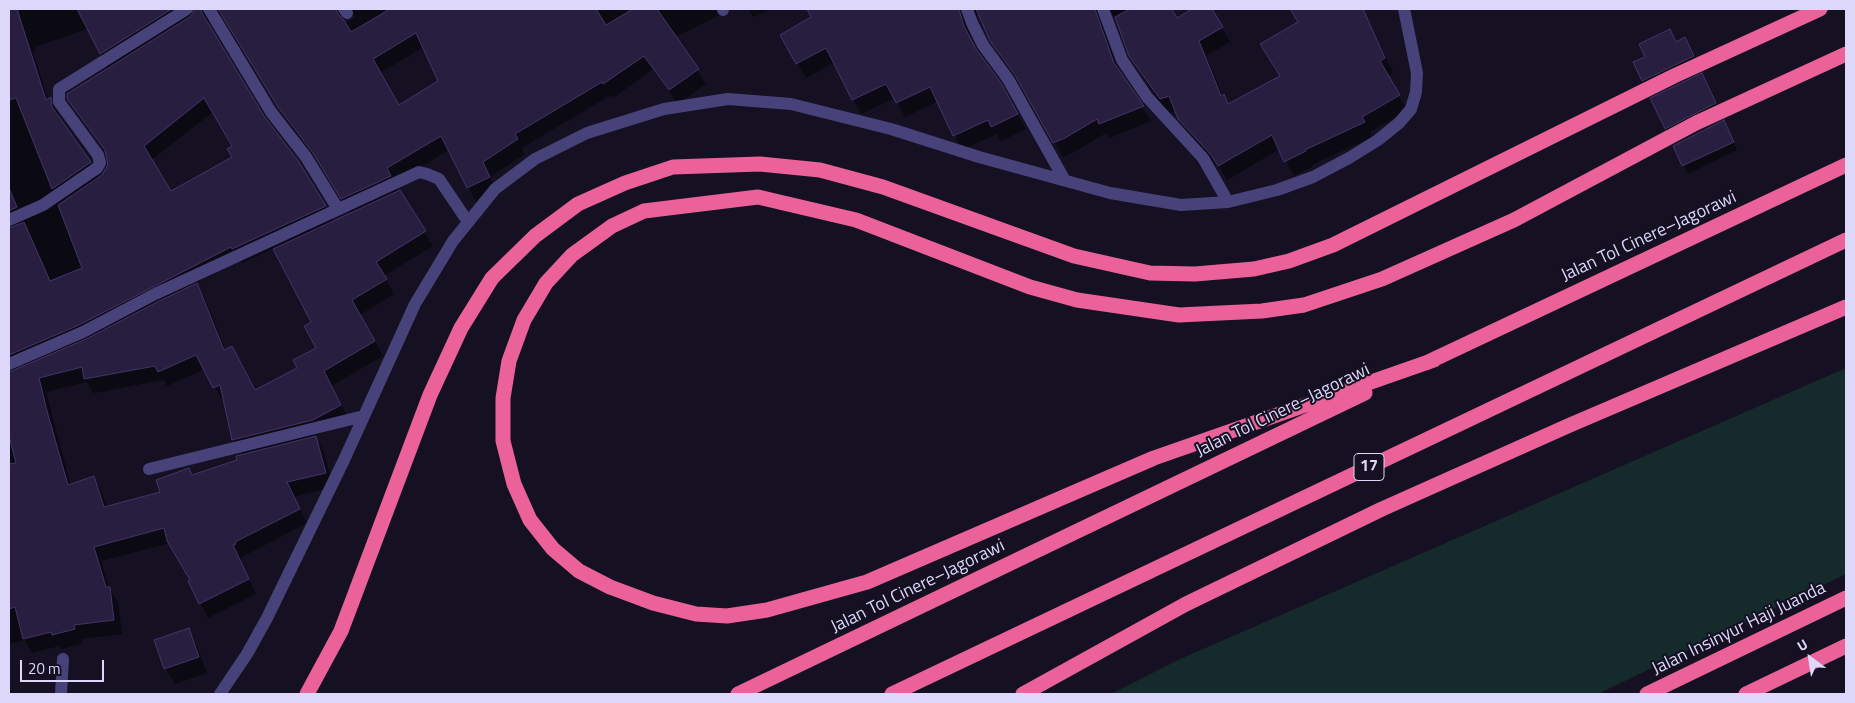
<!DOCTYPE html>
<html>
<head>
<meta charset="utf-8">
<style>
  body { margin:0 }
  #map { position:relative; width:1855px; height:703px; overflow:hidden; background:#151122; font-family:"Titillium Web",sans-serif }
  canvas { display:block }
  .frame { position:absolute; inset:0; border:10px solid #ddd7fa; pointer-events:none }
  .north { position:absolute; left:1785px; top:633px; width:50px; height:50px; -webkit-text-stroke:4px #151122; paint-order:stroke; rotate:329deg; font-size:14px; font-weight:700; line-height:20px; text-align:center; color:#ddd7fa }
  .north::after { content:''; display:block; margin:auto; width:18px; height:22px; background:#ddd7fa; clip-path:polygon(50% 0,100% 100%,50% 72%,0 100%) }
  .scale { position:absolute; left:20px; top:660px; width:84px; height:22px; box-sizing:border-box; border:2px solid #ddd7fa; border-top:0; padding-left:6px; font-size:15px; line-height:18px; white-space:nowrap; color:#ddd7fa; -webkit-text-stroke:4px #151122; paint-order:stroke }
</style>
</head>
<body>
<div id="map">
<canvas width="1855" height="703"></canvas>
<div class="frame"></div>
<div class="north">U</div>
<div class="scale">20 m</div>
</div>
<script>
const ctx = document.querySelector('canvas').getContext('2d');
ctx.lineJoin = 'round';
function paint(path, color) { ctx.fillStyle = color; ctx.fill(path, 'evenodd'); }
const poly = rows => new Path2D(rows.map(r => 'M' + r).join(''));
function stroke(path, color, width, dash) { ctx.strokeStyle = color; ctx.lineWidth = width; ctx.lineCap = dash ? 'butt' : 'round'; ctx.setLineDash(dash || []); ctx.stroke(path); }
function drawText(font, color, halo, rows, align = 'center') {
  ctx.font = font + ' "Titillium Web",sans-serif'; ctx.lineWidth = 4; ctx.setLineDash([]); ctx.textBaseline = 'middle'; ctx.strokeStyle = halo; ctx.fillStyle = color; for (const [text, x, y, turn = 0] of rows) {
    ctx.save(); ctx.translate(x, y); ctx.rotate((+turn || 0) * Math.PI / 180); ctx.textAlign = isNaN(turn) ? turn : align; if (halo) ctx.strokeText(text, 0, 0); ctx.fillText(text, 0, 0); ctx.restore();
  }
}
paint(poly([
  [1846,368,1846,574,1598,694,1111,694,1178,660]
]), '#152a2b');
paint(poly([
  [9,9,459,9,471,28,503,9,540,9,543,13,549,9,732,9,675,37,706,84,678,104,653,69,613,98,611,95,522,148,525,154,490,177,497,191,476,202,449,150,394,183,433,246,384,276,394,294,360,315,383,356,331,386,349,420,315,436,324,452,333,487,294,497,307,523,242,557,243,558,240,560,256,594,208,618,190,582,192,581,170,543,101,561,109,587,118,602,122,634,81,639,82,644,61,649,59,646,32,653,25,640,9,644],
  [218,15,226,19,288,122,323,167,351,214,334,222,298,162,263,117,208,24,212,17],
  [352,15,355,16,355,17,348,22,345,21,347,17],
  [87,29,109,69,68,99,77,114,108,155,108,167,99,178,59,119,58,113,50,99,48,100,33,51,36,50,35,47],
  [424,47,439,82,399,106,380,73],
  [213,112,233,147,234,158,170,192,151,160],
  [274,248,313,323,318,349,298,369,255,391,226,351,205,299,196,283,240,260,242,263],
  [205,369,223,402,225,400,233,440,243,456,238,461,192,476,161,493,107,508,102,492,94,478,71,486,46,392,87,382,93,393,164,380,167,386],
  [749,9,773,9,753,17],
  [830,9,1171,9,1177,19,1194,9,1211,9,1230,42,1206,56,1223,96,1229,105,1281,77,1299,22,1291,9,1361,9,1372,28,1393,73,1388,76,1407,110,1370,132,1372,137,1312,165,1313,166,1294,176,1280,149,1227,180,1221,170,1188,133,1176,111,1169,113,1163,107,1130,56,1114,15,1105,18,1103,27,1120,74,1151,121,1109,138,1106,133,1074,152,1063,157,1024,88,1000,56,981,18,978,15,969,18,967,24,973,43,979,55,1000,84,1026,129,1001,141,997,134,962,150,938,101,905,117,895,98,861,114,835,62,806,78,781,35],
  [1670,31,1677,43,1689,47,1698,65,1648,88,1635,63,1647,57],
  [1706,83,1720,112,1670,136,1666,129],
  [1728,130,1737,150,1688,174,1674,147],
  [188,630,197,646,207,673,175,684,165,668]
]), '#0007');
const building = poly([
  [9,9,17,9,46,100,51,97,52,107,91,162,52,189,16,98,9,100,9,9],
  [77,9,172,9,100,54,77,9],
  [195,9,201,9,202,13,264,116,299,162,326,206,232,249,231,247,79,325,9,355,9,228,24,222,50,281,82,268,58,205,102,175,108,165,105,150,67,99,67,94,191,16,195,9],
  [204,98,232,146,227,149,232,157,171,191,144,146,204,98],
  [218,9,336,9,338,14,344,20,351,32,390,9,596,9,606,25,633,9,657,9,699,69,669,90,644,56,603,84,602,82,515,134,518,139,483,162,490,177,467,188,441,136,387,168,391,176,341,199,313,153,278,107,218,9],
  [416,33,438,81,399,105,373,59,416,33],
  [807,9,959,9,964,26,976,49,1001,83,1018,114,991,127,988,120,953,136,930,87,896,103,886,84,852,100,826,48,796,64,780,35,811,17,807,9],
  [976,9,1095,9,1114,63,1144,106,1099,124,1097,119,1065,138,1053,143,1015,75,990,41,976,9],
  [1130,9,1172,9,1177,18,1192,9,1212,9,1223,27,1199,41,1221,96,1224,94,1228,104,1280,76,1260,44,1298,22,1290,9,1363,9,1385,58,1380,61,1400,95,1362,117,1365,122,1305,150,1306,151,1284,162,1272,135,1218,166,1211,155,1178,119,1169,96,1160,99,1129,56,1115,17,1130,9],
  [1670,29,1676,42,1685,37,1694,56,1642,81,1633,62,1645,57,1639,44,1670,29],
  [1702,73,1716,103,1665,129,1650,98,1702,73],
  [1724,120,1734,142,1682,166,1673,146,1724,120],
  [9,188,17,207,9,211,9,188],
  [400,190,426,231,376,262,387,279,352,300,375,341,324,371,341,405,313,420,232,440,220,385,213,388,196,355,158,372,155,366,84,379,82,367,39,378,47,411,68,485,94,476,104,507,160,492,156,480,189,468,192,475,237,460,236,456,316,436,326,473,287,482,300,509,235,542,236,544,233,545,249,579,199,604,188,581,190,580,167,541,164,528,94,547,106,587,110,587,114,620,74,625,75,629,52,635,51,632,23,639,15,607,9,609,9,464,16,463,9,436,9,372,86,339,159,301,197,283,224,350,232,346,255,390,297,368,293,360,316,348,304,326,311,322,273,249,400,190],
  [189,628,199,657,164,669,154,640,189,628]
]);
paint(building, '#281f40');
stroke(building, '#433569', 1);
stroke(poly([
  [209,9,271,112,306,157,338,209],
  [344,9,347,13],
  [723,9,723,10],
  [967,9,972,23,983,45,1008,79,1064,179],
  [1103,9,1122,60,1147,97,1203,158,1228,202],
  [9,220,43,205,97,168,100,163,98,155,59,102,59,89,187,9],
  [9,364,83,332,155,294,419,172,427,174,439,179,468,222],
  [149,469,364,416],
  [61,694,63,659],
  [220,694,247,654,267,618,344,460,415,304,453,241,495,189,535,159,587,133,664,109,728,99,791,104,891,129,979,157,1110,193,1181,205,1228,202,1277,190,1313,177,1349,158,1378,140,1399,123,1411,109,1416,92,1417,73,1404,9]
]), '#48427a', 12);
stroke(poly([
  [1434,360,1154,458,867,582,767,610,727,616,696,614,653,603,610,587,579,571,553,549,530,520,514,484,503,441,503,398,509,361,524,320,546,283,572,255,612,226,644,211,758,197,856,220,1030,287,1077,300,1179,315,1262,311,1304,305,1382,279,1514,220,1696,123,1846,54],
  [1426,363,1846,165],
  [307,694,341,631,430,395,461,328,492,278,535,236,578,204,625,183,673,167,760,164,820,170,883,187,1074,256,1150,273,1195,274,1254,269,1289,261,1333,245,1674,76,1820,9],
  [738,694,1365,393],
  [892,694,1846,240],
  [1023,694,1186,604,1382,509,1570,425,1846,307],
  [1647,694,1846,598],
  [1746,694,1846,646]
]), '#ea6299', 15);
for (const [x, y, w] of [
  [1369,467,30]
]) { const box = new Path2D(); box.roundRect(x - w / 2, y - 13.5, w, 27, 4); ctx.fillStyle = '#151122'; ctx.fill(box); stroke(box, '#ddd7fa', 1); }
drawText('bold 16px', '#ddd7fa', null, [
  ["17",1369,467]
]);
drawText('18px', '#ddd7fa', '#151122', [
  ["Jalan Tol Cinere–Jagorawi",1649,237,-25],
  ["Jalan Tol Cinere–Jagorawi",1283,411,-26],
  ["Jalan Tol Cinere–Jagorawi",918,587,-26],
  ["Jalan Insinyur Haji Juanda",1739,629,-26]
]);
</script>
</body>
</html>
